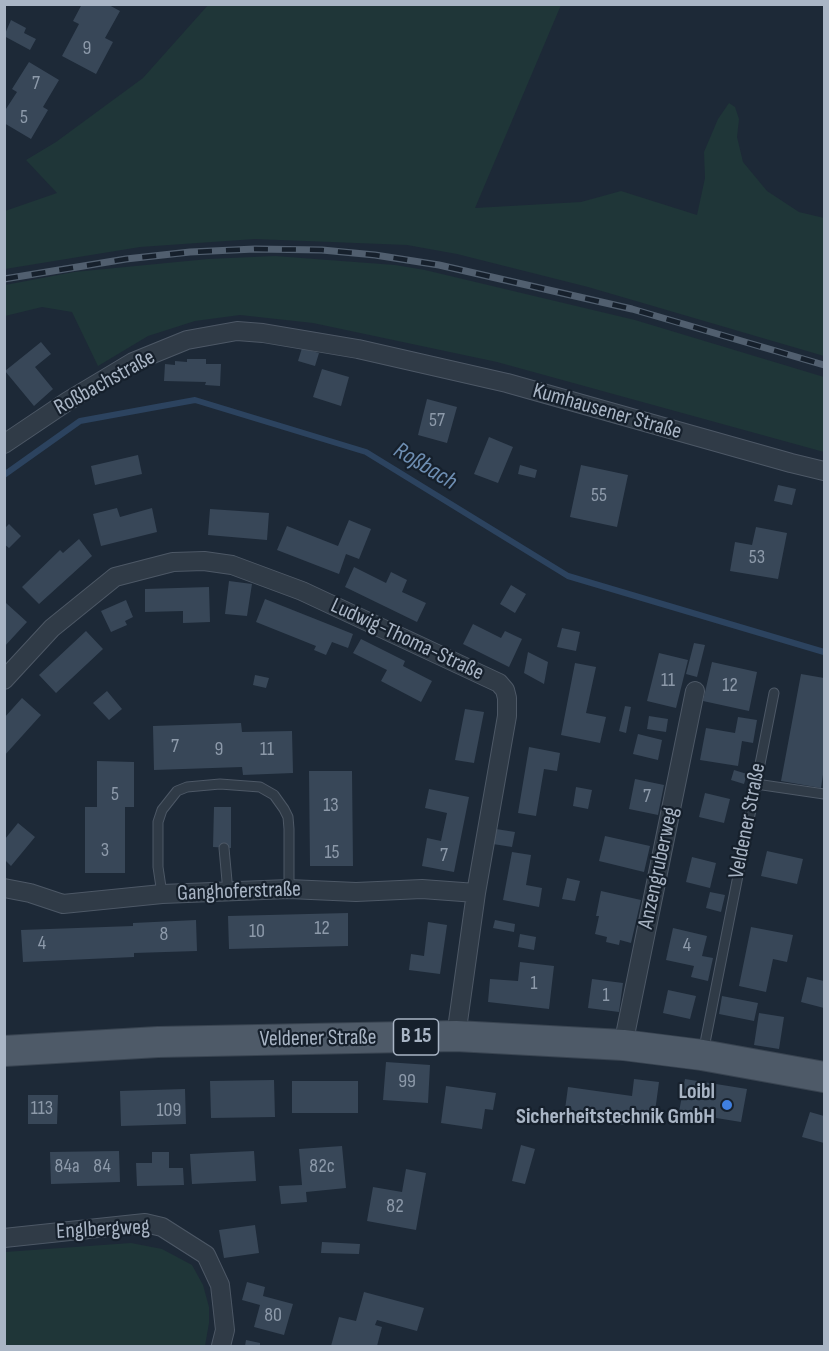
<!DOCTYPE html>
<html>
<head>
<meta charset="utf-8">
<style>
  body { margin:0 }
  #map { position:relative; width:829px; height:1351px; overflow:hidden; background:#1d2937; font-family:"Sofia Sans Condensed",sans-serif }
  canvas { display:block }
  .frame { position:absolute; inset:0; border:6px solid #a9b5c5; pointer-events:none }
</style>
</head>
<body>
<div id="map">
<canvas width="829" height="1351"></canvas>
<div class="frame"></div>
</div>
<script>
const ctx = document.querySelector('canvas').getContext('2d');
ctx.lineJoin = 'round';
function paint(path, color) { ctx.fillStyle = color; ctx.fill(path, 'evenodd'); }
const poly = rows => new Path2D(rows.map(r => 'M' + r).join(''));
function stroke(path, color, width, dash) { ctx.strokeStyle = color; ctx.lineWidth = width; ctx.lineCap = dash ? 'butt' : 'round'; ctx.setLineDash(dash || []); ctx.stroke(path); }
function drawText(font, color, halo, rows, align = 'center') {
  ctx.font = font + ' "Sofia Sans Condensed",sans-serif'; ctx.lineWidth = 4.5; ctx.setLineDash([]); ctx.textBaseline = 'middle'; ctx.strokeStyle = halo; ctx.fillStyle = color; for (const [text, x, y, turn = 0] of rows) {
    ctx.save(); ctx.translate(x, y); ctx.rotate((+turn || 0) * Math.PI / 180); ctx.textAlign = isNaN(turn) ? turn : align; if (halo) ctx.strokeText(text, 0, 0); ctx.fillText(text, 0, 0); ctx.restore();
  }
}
paint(poly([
  [209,4,561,5,475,208,581,202,621,191,697,215,705,178,704,152,718,119,729,103,735,107,739,119,737,137,743,162,767,191,799,212,824,218,824,356,588,287,457,254,407,245,255,239,140,247,5,269,5,211,57,193,26,160,56,142,143,78],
  [275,256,395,265,425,270,635,320,824,377,824,452,497,362,313,323,240,315,195,321,148,336,98,366,72,312,42,307,5,316,5,285,74,272,208,259],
  [131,1243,162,1249,192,1265,203,1285,209,1307,209,1323,205,1346,5,1346,5,1252]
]), '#1f3638');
stroke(poly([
  [4,475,80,421,195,400,366,452,568,576,824,652]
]), '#2c435f', 6);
paint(poly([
  [82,4,107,4,120,11,105,38,113,42,96,74,62,56,79,24,73,21],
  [11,20,26,28,24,33,36,39,30,50,4,36],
  [29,62,59,80,43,107,48,110,31,139,4,123,4,112,17,92,12,89],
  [41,342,51,354,35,367,53,389,34,406,5,371],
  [302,348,319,353,315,366,298,361],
  [187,359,206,359,206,364,221,364,220,386,205,385,206,382,164,381,165,364,175,365,175,361,187,362],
  [322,369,349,377,341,406,313,397],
  [427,399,457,407,447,443,418,435],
  [489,437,513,447,498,483,474,474],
  [138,455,142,474,95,485,91,466],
  [520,465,537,470,535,478,518,474],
  [581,465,628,475,617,527,570,517],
  [778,485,796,489,792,505,774,501],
  [117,508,120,517,152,508,157,532,101,546,93,514],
  [210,509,269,513,267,540,208,535],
  [349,520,371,529,359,559,346,554,339,574,277,550,287,526,338,546],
  [9,524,21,536,9,548,4,544,4,529],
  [756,527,787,533,778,579,730,571,735,542,752,545],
  [79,539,92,556,39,604,22,587,60,550,63,553],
  [354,567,386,583,391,572,407,580,402,592,426,603,417,622,345,587],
  [229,581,252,584,247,616,225,614],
  [511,585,526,594,515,613,500,604],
  [209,587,210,622,183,623,183,611,145,612,145,589],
  [265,599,353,634,348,648,332,642,326,655,314,650,316,646,256,622],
  [126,600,133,617,125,621,127,625,111,632,101,611],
  [6,603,27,622,4,647,4,605],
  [473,624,501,638,505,631,522,639,509,667,463,644],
  [562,628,580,632,576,651,557,647],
  [86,631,103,649,56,693,39,675],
  [361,639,405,661,403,666,432,681,421,702,381,681,387,670,353,653],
  [694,643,705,645,697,677,686,674],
  [528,652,548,662,544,684,524,673],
  [659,653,688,660,676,708,647,701],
  [712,662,757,672,749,711,703,701],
  [575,663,596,667,586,713,606,717,600,743,561,735],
  [801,674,824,678,824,768,821,788,781,781],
  [255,675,269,678,266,688,253,685],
  [107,691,122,709,109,720,93,703],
  [22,698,41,715,4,756,4,718],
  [625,706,631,707,626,733,619,731],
  [465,709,484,712,474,763,455,760],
  [649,716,668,719,666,732,647,729],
  [738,717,757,720,753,743,742,741,738,766,700,760,706,728,735,733],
  [241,723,242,732,292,731,293,773,243,775,242,767,154,770,153,726],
  [638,734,662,740,658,760,633,754],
  [529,747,560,753,557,771,544,769,536,816,518,813],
  [97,761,134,762,134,807,125,807,125,873,85,873,85,807,97,807],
  [734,770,747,774,744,784,731,780],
  [309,771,352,771,353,866,310,866],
  [635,779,664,785,658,815,629,809],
  [576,787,592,790,588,809,573,806],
  [429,789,469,797,454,872,422,866,427,838,441,841,447,813,425,808],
  [705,793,730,799,724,823,699,817],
  [214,807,231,807,231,848,213,847],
  [18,823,35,837,11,866,5,860,5,839],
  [496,829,515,832,512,847,493,844],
  [605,836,650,846,644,872,599,861],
  [767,851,803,859,797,884,761,876],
  [512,852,531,855,526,885,542,888,539,907,503,900],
  [692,857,716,863,710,888,686,882],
  [567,878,580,881,575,901,562,899],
  [601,891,641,900,631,943,620,940,619,945,606,942,607,937,595,934,599,916,596,916],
  [710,892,725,895,721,912,706,908],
  [348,913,348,946,229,949,228,916],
  [196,920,197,951,134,953,134,957,23,962,21,930,133,926,133,923],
  [495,920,515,924,514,932,493,928],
  [428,922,447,925,440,974,409,970,411,954,424,956],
  [751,927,793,935,787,962,773,959,766,992,739,986],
  [673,928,707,936,702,956,713,958,708,981,691,977,694,966,666,960],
  [520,934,536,937,534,950,518,947],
  [520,962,554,966,549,1009,488,1002,490,979,518,981],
  [807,977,824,981,824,1008,801,1002],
  [592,979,623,983,619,1012,588,1008],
  [668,990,696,996,690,1019,663,1013],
  [722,996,758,1003,754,1021,719,1014],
  [759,1013,784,1017,779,1049,754,1045],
  [386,1062,430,1065,428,1103,383,1100],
  [634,1079,659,1082,654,1119,627,1116,626,1125,564,1117,568,1087,632,1096],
  [685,1079,747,1089,741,1122,679,1112],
  [274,1080,275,1117,211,1118,210,1081],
  [292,1081,358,1081,358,1113,292,1113],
  [446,1086,496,1093,493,1110,485,1109,482,1129,441,1123],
  [185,1089,186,1124,121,1126,120,1091],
  [28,1095,58,1095,57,1124,28,1124],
  [810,1112,824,1116,824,1143,802,1137],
  [521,1145,535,1149,525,1184,512,1181],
  [342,1146,346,1188,306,1192,307,1202,281,1204,279,1186,302,1185,299,1149],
  [119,1151,120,1182,51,1184,50,1152],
  [254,1151,256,1181,192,1184,190,1154],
  [152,1152,169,1152,169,1168,183,1168,184,1185,137,1186,136,1163,152,1163],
  [406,1169,426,1173,416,1230,367,1221,373,1187,402,1192],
  [255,1225,259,1253,224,1258,219,1230],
  [322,1242,360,1244,359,1254,321,1253],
  [247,1282,265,1287,263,1296,293,1304,284,1335,254,1327,260,1305,242,1300],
  [364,1292,424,1308,417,1331,377,1320,375,1325,382,1327,377,1346,331,1346,339,1317,356,1321],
  [246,1340,260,1343,260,1346,245,1346]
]), '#384758');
const service = poly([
  [756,784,824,794],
  [224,848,228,892],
  [162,894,158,867,158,822,162,810,177,791,187,787,220,784,260,787,274,795,284,809,288,817,289,829,289,889],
  [703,1053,774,693]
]);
const minor = poly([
  [4,444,68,401,133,362,187,340,237,331,263,333,358,349,507,383,791,463,824,471],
  [4,680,52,628,115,577,173,562,204,561,232,565,302,591,499,683,505,690,507,698,507,716,476,893,456,1036],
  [4,888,30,893,63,904,162,894,289,889,356,892,422,889,476,893],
  [623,1045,695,691],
  [4,1238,145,1223,162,1227,206,1255,220,1285,225,1330,221,1346]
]);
const primary = poly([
  [4,1051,158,1042,456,1036,623,1045,702,1055,824,1077]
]);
stroke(service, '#4d5866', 11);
stroke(minor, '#4d5866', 20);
stroke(primary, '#394451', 32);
stroke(service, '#303b47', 9);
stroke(minor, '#303b47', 18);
stroke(primary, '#4e5a68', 30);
const rail = poly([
  [4,279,126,259,190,252,255,249,322,250,375,255,439,265,632,309,824,365]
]);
stroke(rail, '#515f6f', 7);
stroke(rail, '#16202c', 4.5, [14]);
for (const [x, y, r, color] of [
  [727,1105,6,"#3f7fe0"]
]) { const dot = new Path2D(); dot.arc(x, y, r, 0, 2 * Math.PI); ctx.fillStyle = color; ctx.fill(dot); stroke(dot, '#16202c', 2); }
drawText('20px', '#8d9aaa', null, [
  ["9",87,49],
  ["7",36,84],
  ["5",24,118],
  ["57",437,421],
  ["55",599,496],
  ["53",757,558],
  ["11",668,681],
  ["12",730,686],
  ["7",175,747],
  ["9",219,750],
  ["11",267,750],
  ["5",115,795],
  ["7",647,797],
  ["13",331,806],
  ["3",105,851],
  ["15",332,853],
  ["7",444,856],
  ["12",322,929],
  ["10",257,932],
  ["8",164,935],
  ["4",42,944],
  ["4",687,946],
  ["1",534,984],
  ["1",606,996],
  ["99",407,1082],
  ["113",42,1109],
  ["109",169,1111],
  ["84a",67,1167],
  ["84",102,1167],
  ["82c",322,1167],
  ["82",395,1207],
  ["80",273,1316]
]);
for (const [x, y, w] of [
  [416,1037,45]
]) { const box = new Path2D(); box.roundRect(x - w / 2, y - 18, w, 36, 4.5); ctx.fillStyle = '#16202c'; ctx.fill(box); stroke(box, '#a9b5c5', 1.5); }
drawText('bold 21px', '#a9b5c5', null, [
  ["B 15",416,1037]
]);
drawText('22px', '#a9b5c5', '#16202c', [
  ["Roßbachstraße",105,383,-29],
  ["Kumhausener Straße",607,412,16],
  ["Ludwig-Thoma-Straße",407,640,25],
  ["Veldener Straße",748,821,-79],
  ["Anzengruberweg",659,868,-78],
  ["Ganghoferstraße",239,892,-2],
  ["Veldener Straße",318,1039,-1],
  ["Englbergweg",103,1230,-3]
]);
drawText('bold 22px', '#a9b5c5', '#16202c', [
  ["Loibl",715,1092],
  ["Sicherheitstechnik GmbH",715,1117]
], 'right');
drawText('italic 24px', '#6e8eb2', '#16202c', [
  ["Roßbach",425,467,31]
]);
</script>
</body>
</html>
